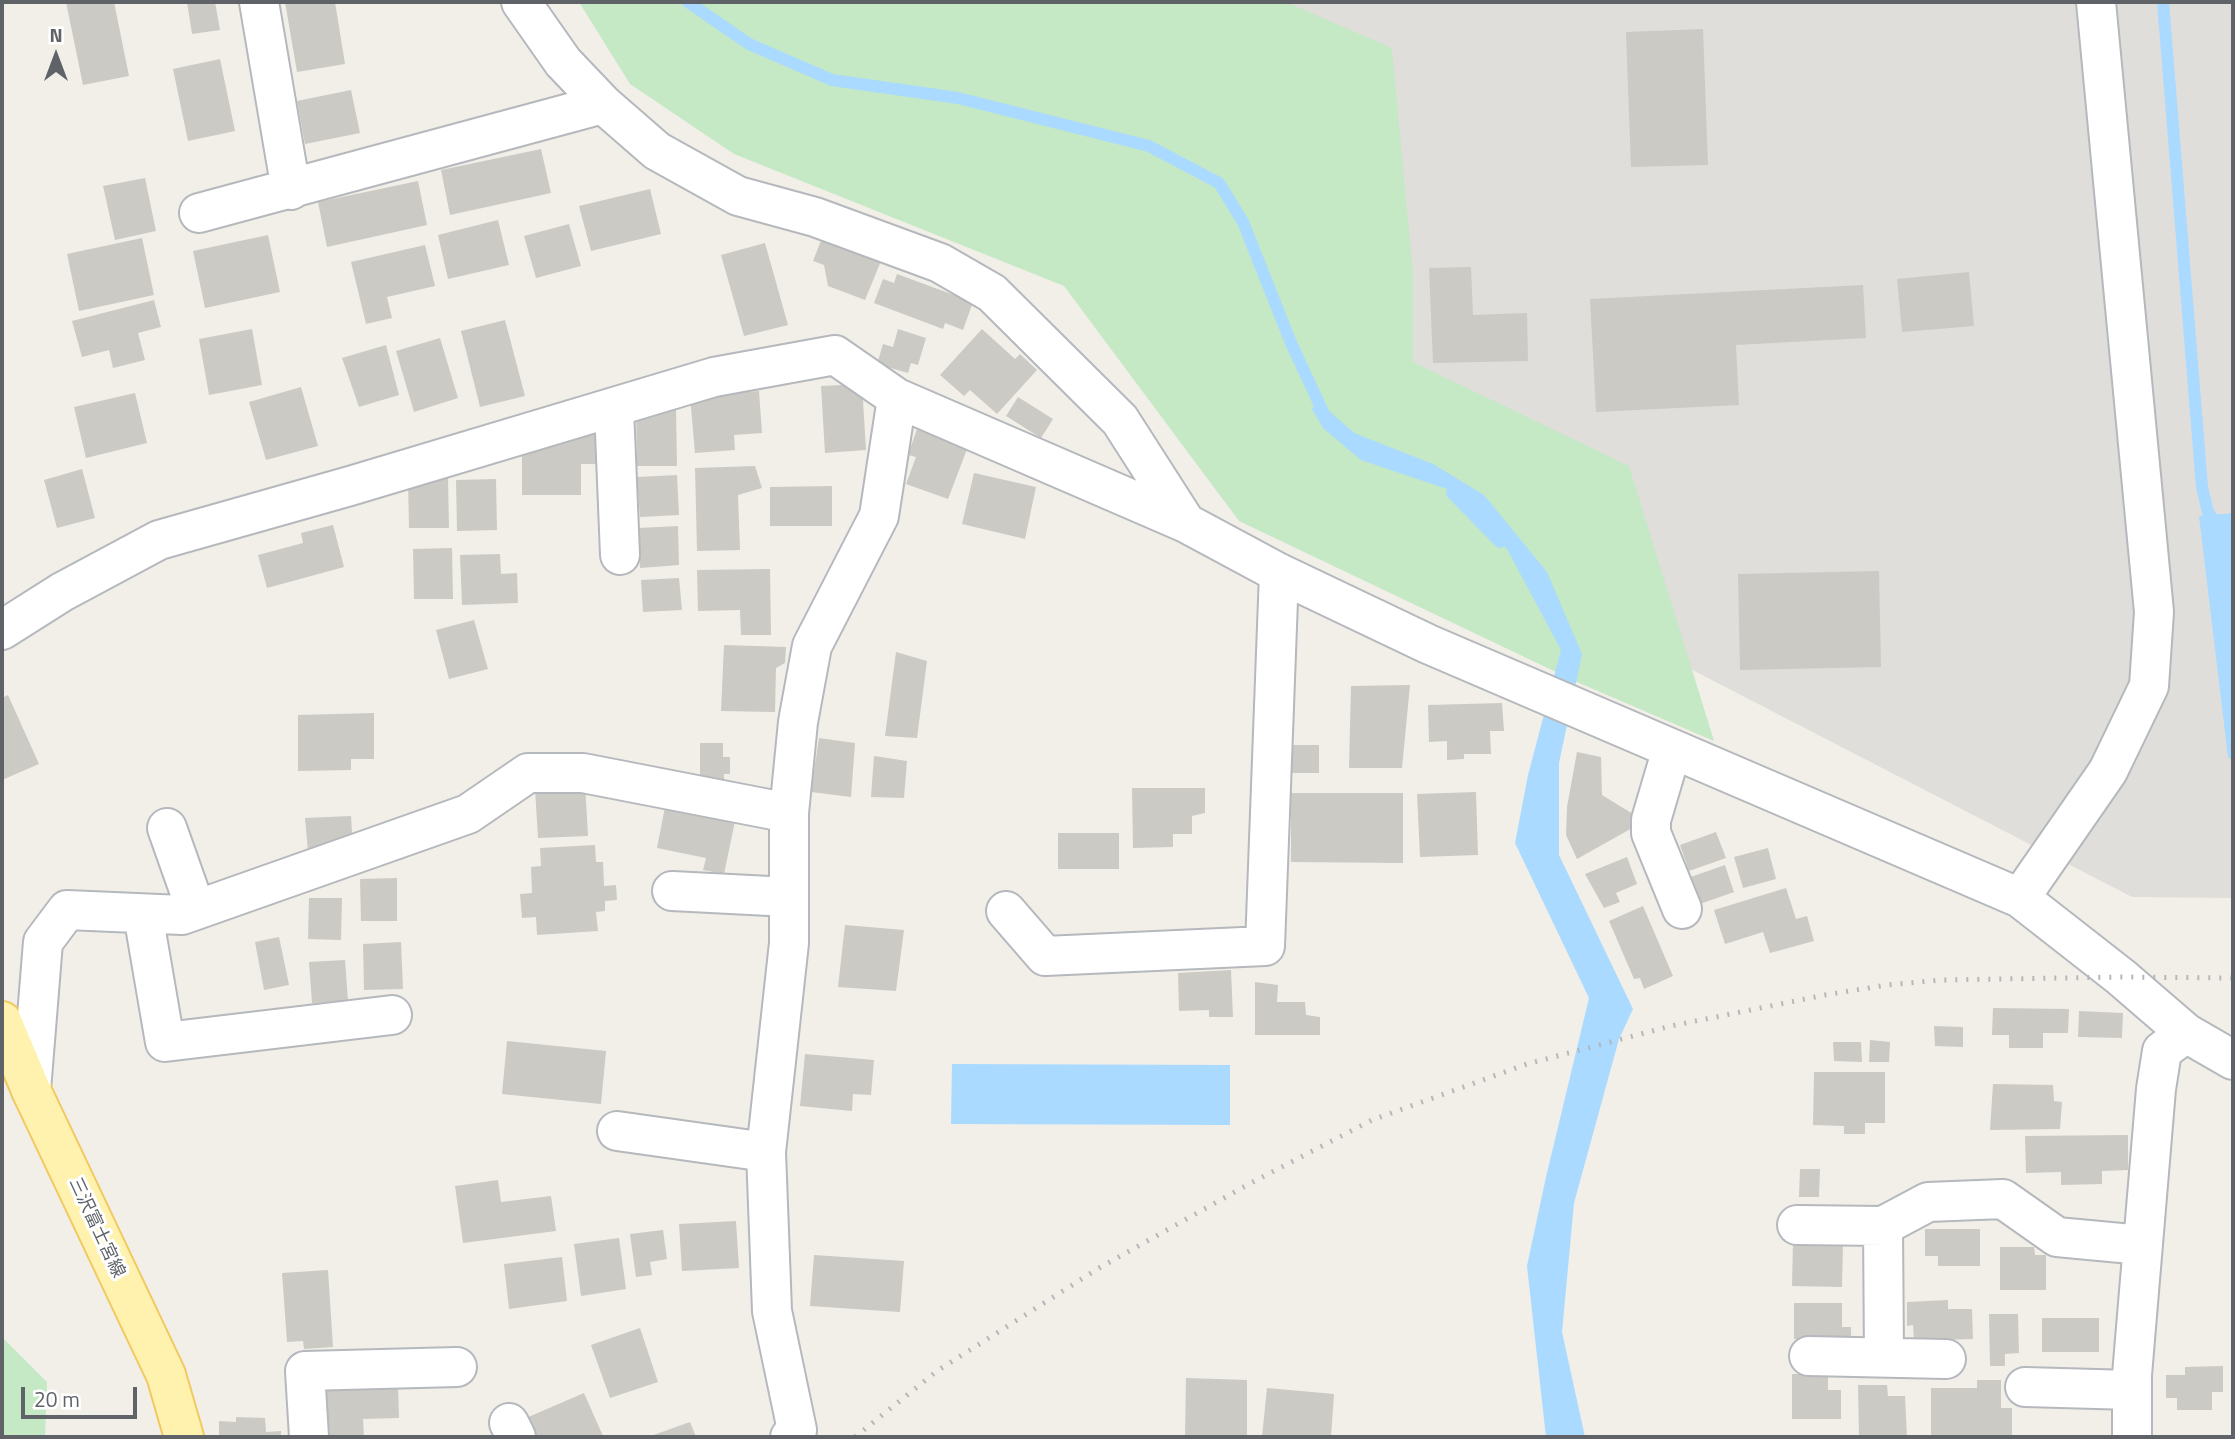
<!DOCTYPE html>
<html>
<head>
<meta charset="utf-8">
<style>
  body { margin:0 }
  #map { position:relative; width:2235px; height:1439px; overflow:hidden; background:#f1efe8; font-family:"Titillium Web",sans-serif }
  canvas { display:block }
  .frame { position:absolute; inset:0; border:4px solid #5f6368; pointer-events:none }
  .north { position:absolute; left:21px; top:21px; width:70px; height:70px; -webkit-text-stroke:5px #fff; paint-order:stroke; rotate:0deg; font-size:19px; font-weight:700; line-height:28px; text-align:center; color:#5f6368 }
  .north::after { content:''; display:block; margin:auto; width:24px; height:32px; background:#5f6368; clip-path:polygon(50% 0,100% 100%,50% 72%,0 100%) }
  .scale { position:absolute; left:21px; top:1387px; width:116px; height:32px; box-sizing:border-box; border:4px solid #5f6368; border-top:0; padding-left:9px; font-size:21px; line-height:24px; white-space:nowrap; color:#5f6368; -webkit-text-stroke:5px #fff; paint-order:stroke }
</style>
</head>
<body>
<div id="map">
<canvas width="2235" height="1439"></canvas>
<div class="frame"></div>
<div class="north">N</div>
<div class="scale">20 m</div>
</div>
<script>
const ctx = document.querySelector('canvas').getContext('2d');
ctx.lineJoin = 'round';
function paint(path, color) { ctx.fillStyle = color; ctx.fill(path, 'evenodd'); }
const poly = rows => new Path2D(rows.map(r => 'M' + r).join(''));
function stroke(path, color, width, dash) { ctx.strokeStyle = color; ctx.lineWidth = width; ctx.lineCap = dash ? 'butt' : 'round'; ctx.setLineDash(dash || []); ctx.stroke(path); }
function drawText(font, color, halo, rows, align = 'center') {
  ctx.font = font + ' "Titillium Web","Noto Sans JP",sans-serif'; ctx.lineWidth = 6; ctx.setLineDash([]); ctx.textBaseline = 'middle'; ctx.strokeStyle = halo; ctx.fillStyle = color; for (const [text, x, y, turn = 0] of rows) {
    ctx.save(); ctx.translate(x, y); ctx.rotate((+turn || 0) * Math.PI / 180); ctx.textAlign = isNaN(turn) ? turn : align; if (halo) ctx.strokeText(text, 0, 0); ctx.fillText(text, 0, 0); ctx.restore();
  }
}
paint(poly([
  [766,2,2233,2,2233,898,2132,897,1553,598]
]), '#e0deda');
paint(poly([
  [579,2,1286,2,1392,48,1413,274,1413,362,1629,466,1714,741,1577,682,1239,521,1064,286,734,154,630,84],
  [2,1337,47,1382,45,1437,2,1437]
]), '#c5e8c5');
paint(poly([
  [1317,400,1354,433,1433,464,1484,495,1547,572,1582,654,1559,763,1559,855,1633,1009,1619,1039,1574,1203,1562,1332,1585,1437,1546,1437,1527,1266,1546,1177,1589,998,1515,843,1528,775,1561,650,1507,549,1450,490,1361,460,1323,428,1312,409],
  [2233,513,2233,761,2228,757,2199,516],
  [952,1064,1230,1065,1230,1125,951,1124]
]), '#aadaff');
stroke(poly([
  [688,2,749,44,832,80,958,98,1149,146,1219,183,1243,222,1291,343,1324,414],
  [2163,2,2202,487,2208,512,2216,523,2233,524],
  [1452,493,1500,542]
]), '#aadaff', 12);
paint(poly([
  [66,2,114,2,129,76,83,85],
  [187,2,215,2,220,30,192,34],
  [285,2,335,2,345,64,297,72],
  [1703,29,1708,165,1631,167,1626,32],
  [220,59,235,131,188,141,173,69],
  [351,90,360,133,305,144,297,101],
  [541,149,551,193,450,215,441,170],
  [145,178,156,231,115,240,103,186],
  [418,181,427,225,327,247,318,202],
  [650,189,661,234,591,251,579,206],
  [498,220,509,265,448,279,438,235],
  [569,224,581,266,536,278,524,236],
  [268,235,280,292,205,308,193,251],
  [142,238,154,295,79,311,67,254],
  [822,238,881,261,865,300,828,286,824,265,813,261],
  [765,243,788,325,744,336,721,255],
  [425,245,435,286,387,297,392,318,366,324,351,262],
  [1471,267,1473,315,1527,313,1528,361,1433,363,1429,268],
  [1969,272,1974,326,1902,332,1897,279],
  [897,274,973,302,963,330,945,323,943,329,874,303,883,279,894,283],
  [1863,285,1866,338,1736,345,1739,405,1596,412,1590,299],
  [154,300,161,327,138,333,145,360,113,368,109,350,82,357,72,321],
  [505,320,525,396,480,407,461,331],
  [252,329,262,385,209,395,199,339],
  [898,329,926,338,918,365,911,363,908,373,877,364,883,344,893,347],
  [982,329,1015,359,1020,354,1037,370,997,414,970,390,964,396,940,375],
  [440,338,458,398,414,412,396,351],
  [386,345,399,395,359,407,342,358],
  [862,384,866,450,825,453,821,386],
  [301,387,318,446,266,460,249,402],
  [759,391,762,433,734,435,735,450,695,453,690,396],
  [135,393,147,443,86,458,74,407],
  [1018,397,1053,419,1041,438,1006,416],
  [676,407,677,466,637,466,636,409],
  [918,426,969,444,948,499,906,484,916,457,908,455],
  [562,434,596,434,596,464,581,464,581,495,522,495,522,444,562,444],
  [755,466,762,488,738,495,740,550,697,551,695,468],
  [82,469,95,518,57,528,44,480],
  [974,473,1036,487,1025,539,962,524],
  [677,475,679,515,640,517,637,477],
  [448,477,449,528,409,528,408,478],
  [496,479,497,530,457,531,456,480],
  [832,486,832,526,770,526,770,487],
  [333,525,344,567,267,588,258,555,303,543,301,533],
  [678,526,679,565,640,568,638,528],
  [452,548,453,599,414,599,413,549],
  [500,554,501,574,517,573,518,603,462,605,460,555],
  [770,569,771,635,741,635,740,610,698,611,697,570],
  [1879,571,1881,667,1740,670,1738,574],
  [679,578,682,610,643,612,641,580],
  [474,620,488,669,449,679,436,630],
  [724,645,786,647,785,663,776,668,775,712,721,711],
  [896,652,927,661,917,738,885,736],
  [1410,685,1402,768,1349,768,1351,686],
  [8,695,39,764,2,780,2,698],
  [1502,703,1504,731,1490,731,1491,754,1464,754,1464,759,1447,760,1447,741,1429,742,1428,705],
  [374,713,374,759,351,759,351,770,298,771,298,715],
  [819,738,855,743,851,797,811,792],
  [700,743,723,743,723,757,730,757,730,774,724,774,724,784,700,784],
  [1285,745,1319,745,1319,773,1286,773],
  [1577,752,1601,757,1602,795,1633,814,1634,827,1577,859,1566,835,1567,807],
  [874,756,907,761,904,798,871,797],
  [585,784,588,836,538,838,535,788],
  [1132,788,1205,788,1205,813,1192,816,1192,834,1173,834,1173,847,1133,848],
  [1476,792,1478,855,1420,857,1417,794],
  [1291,793,1403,793,1403,863,1291,862],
  [665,807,735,821,724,874,703,870,706,858,657,848],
  [351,816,353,849,308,852,305,818],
  [1716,832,1726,858,1689,871,1680,845],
  [1058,833,1119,833,1119,869,1058,869],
  [595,845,596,862,603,862,604,886,616,885,617,900,605,901,605,911,596,912,598,931,537,935,536,917,522,918,520,894,532,893,531,867,541,866,540,848],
  [1768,848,1776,879,1743,888,1734,857],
  [1627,857,1637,884,1616,893,1620,902,1604,908,1585,874],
  [1725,865,1734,892,1697,905,1688,878],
  [397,878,397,921,361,921,360,879],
  [1786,888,1796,919,1807,916,1814,941,1770,953,1763,932,1725,944,1714,910],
  [309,898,342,898,341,940,308,939],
  [1643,906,1673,976,1644,989,1640,978,1634,979,1609,921],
  [845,925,904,930,896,991,838,987],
  [279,937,289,985,264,990,255,942],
  [401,942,403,989,364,990,363,944],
  [345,960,348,1001,312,1003,309,962],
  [1231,970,1233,1017,1209,1017,1209,1010,1179,1011,1178,973],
  [1255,982,1278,985,1277,1002,1305,1002,1306,1015,1320,1017,1320,1035,1255,1035],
  [1993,1008,2069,1009,2068,1033,2043,1033,2043,1048,2009,1048,2009,1035,1992,1035],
  [2079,1011,2123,1013,2122,1038,2078,1037],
  [1934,1026,1963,1027,1963,1047,1935,1046],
  [1870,1040,1890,1042,1889,1062,1869,1062],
  [507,1041,606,1051,601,1104,502,1094],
  [1833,1042,1861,1042,1862,1062,1834,1061],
  [805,1054,874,1060,871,1095,853,1094,852,1111,800,1106],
  [1814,1072,1885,1072,1885,1123,1865,1123,1865,1134,1844,1134,1844,1126,1813,1125],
  [1993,1084,2053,1085,2054,1101,2062,1102,2060,1129,1990,1130],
  [2128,1135,2128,1170,2102,1171,2102,1184,2061,1185,2061,1172,2026,1173,2025,1136],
  [1800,1169,1820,1169,1819,1197,1799,1197],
  [498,1180,501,1202,551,1196,556,1231,463,1243,455,1186],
  [736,1221,739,1268,682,1271,679,1224],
  [1925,1229,1980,1229,1980,1266,1938,1266,1938,1256,1925,1256],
  [663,1230,667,1259,650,1262,652,1275,636,1277,630,1234],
  [619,1238,626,1289,581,1296,574,1244],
  [1793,1241,1843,1243,1842,1287,1792,1286],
  [2000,1247,2034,1247,2035,1255,2046,1255,2046,1290,2000,1290],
  [814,1255,904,1261,900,1312,810,1306],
  [562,1257,567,1301,509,1309,504,1264],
  [328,1270,333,1347,304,1349,303,1341,287,1342,282,1273],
  [1948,1300,1948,1309,1972,1309,1973,1339,1914,1341,1913,1325,1907,1326,1907,1302],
  [1794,1303,1842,1303,1842,1327,1851,1327,1851,1340,1794,1339],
  [1989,1314,2018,1314,2019,1353,2005,1354,2005,1366,1990,1366],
  [2042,1318,2099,1318,2099,1352,2042,1352],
  [640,1328,658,1382,610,1398,591,1345],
  [2223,1366,2223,1392,2212,1392,2212,1410,2177,1410,2177,1398,2166,1398,2166,1375,2185,1375,2185,1367],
  [1792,1374,1828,1374,1828,1390,1841,1390,1841,1419,1792,1419],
  [1186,1378,1247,1380,1247,1437,1185,1437],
  [1977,1380,2001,1380,2001,1408,2012,1408,2012,1437,1931,1437,1931,1388,1977,1388],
  [398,1385,399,1418,363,1419,364,1437,327,1437,326,1387],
  [1858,1385,1887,1385,1888,1396,1905,1396,1907,1437,1859,1437],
  [1267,1388,1334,1394,1331,1437,1262,1437],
  [584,1393,603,1436,534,1437,526,1418],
  [236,1417,265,1418,266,1432,281,1431,281,1437,219,1437,219,1421,236,1422],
  [690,1422,696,1437,648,1437]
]), '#cccac5');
const minor = poly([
  [259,2,291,190],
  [521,2,563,62,603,104,657,151,738,196,815,217,940,263,992,293,1120,420,1186,523],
  [199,213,603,104],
  [614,408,620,555],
  [2,630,62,592,159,540,350,486,714,377,835,355,897,398],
  [1672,749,1651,820,1651,833,1682,909],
  [167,828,196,910],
  [672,891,789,897],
  [2020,898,2108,771,2149,686,2154,612,2096,2],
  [1006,911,1045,956,1265,946,1279,573],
  [143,914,165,1042,392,1015],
  [31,1090,43,942,67,910,182,915,468,814,528,773,583,773,789,813],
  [617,1131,766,1152],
  [1797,1225,1883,1226],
  [1809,1356,1946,1359],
  [1884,1357,1883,1226,1928,1202,2003,1199,2057,1237,2142,1245],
  [2025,1387,2132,1390],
  [509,1423,516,1437],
  [309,1437,305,1371,457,1367],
  [790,1437,797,1430,772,1311,766,1152,789,943,789,813,798,722,812,646,879,516,897,398,1186,523,1279,573,1428,644,2020,898,2121,977,2186,1033,2233,1060],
  [2132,1437,2132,1375,2156,1089,2162,1051,2186,1033]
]);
const major = poly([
  [2,1021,31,1090,166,1375,184,1437]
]);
stroke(minor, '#b5b8bc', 42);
stroke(major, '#f2c960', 42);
stroke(minor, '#fff', 38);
stroke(major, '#fff2af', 38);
stroke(poly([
  [855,1437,937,1371,1099,1268,1249,1184,1372,1120,1527,1064,1671,1026,1825,995,1887,985,1941,980,2121,977,2233,978]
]), '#b6b7b8', 5, [2, 9]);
drawText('18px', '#5f6368', '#fff', [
  ["三沢富士宮線",96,1228,65]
]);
</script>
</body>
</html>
